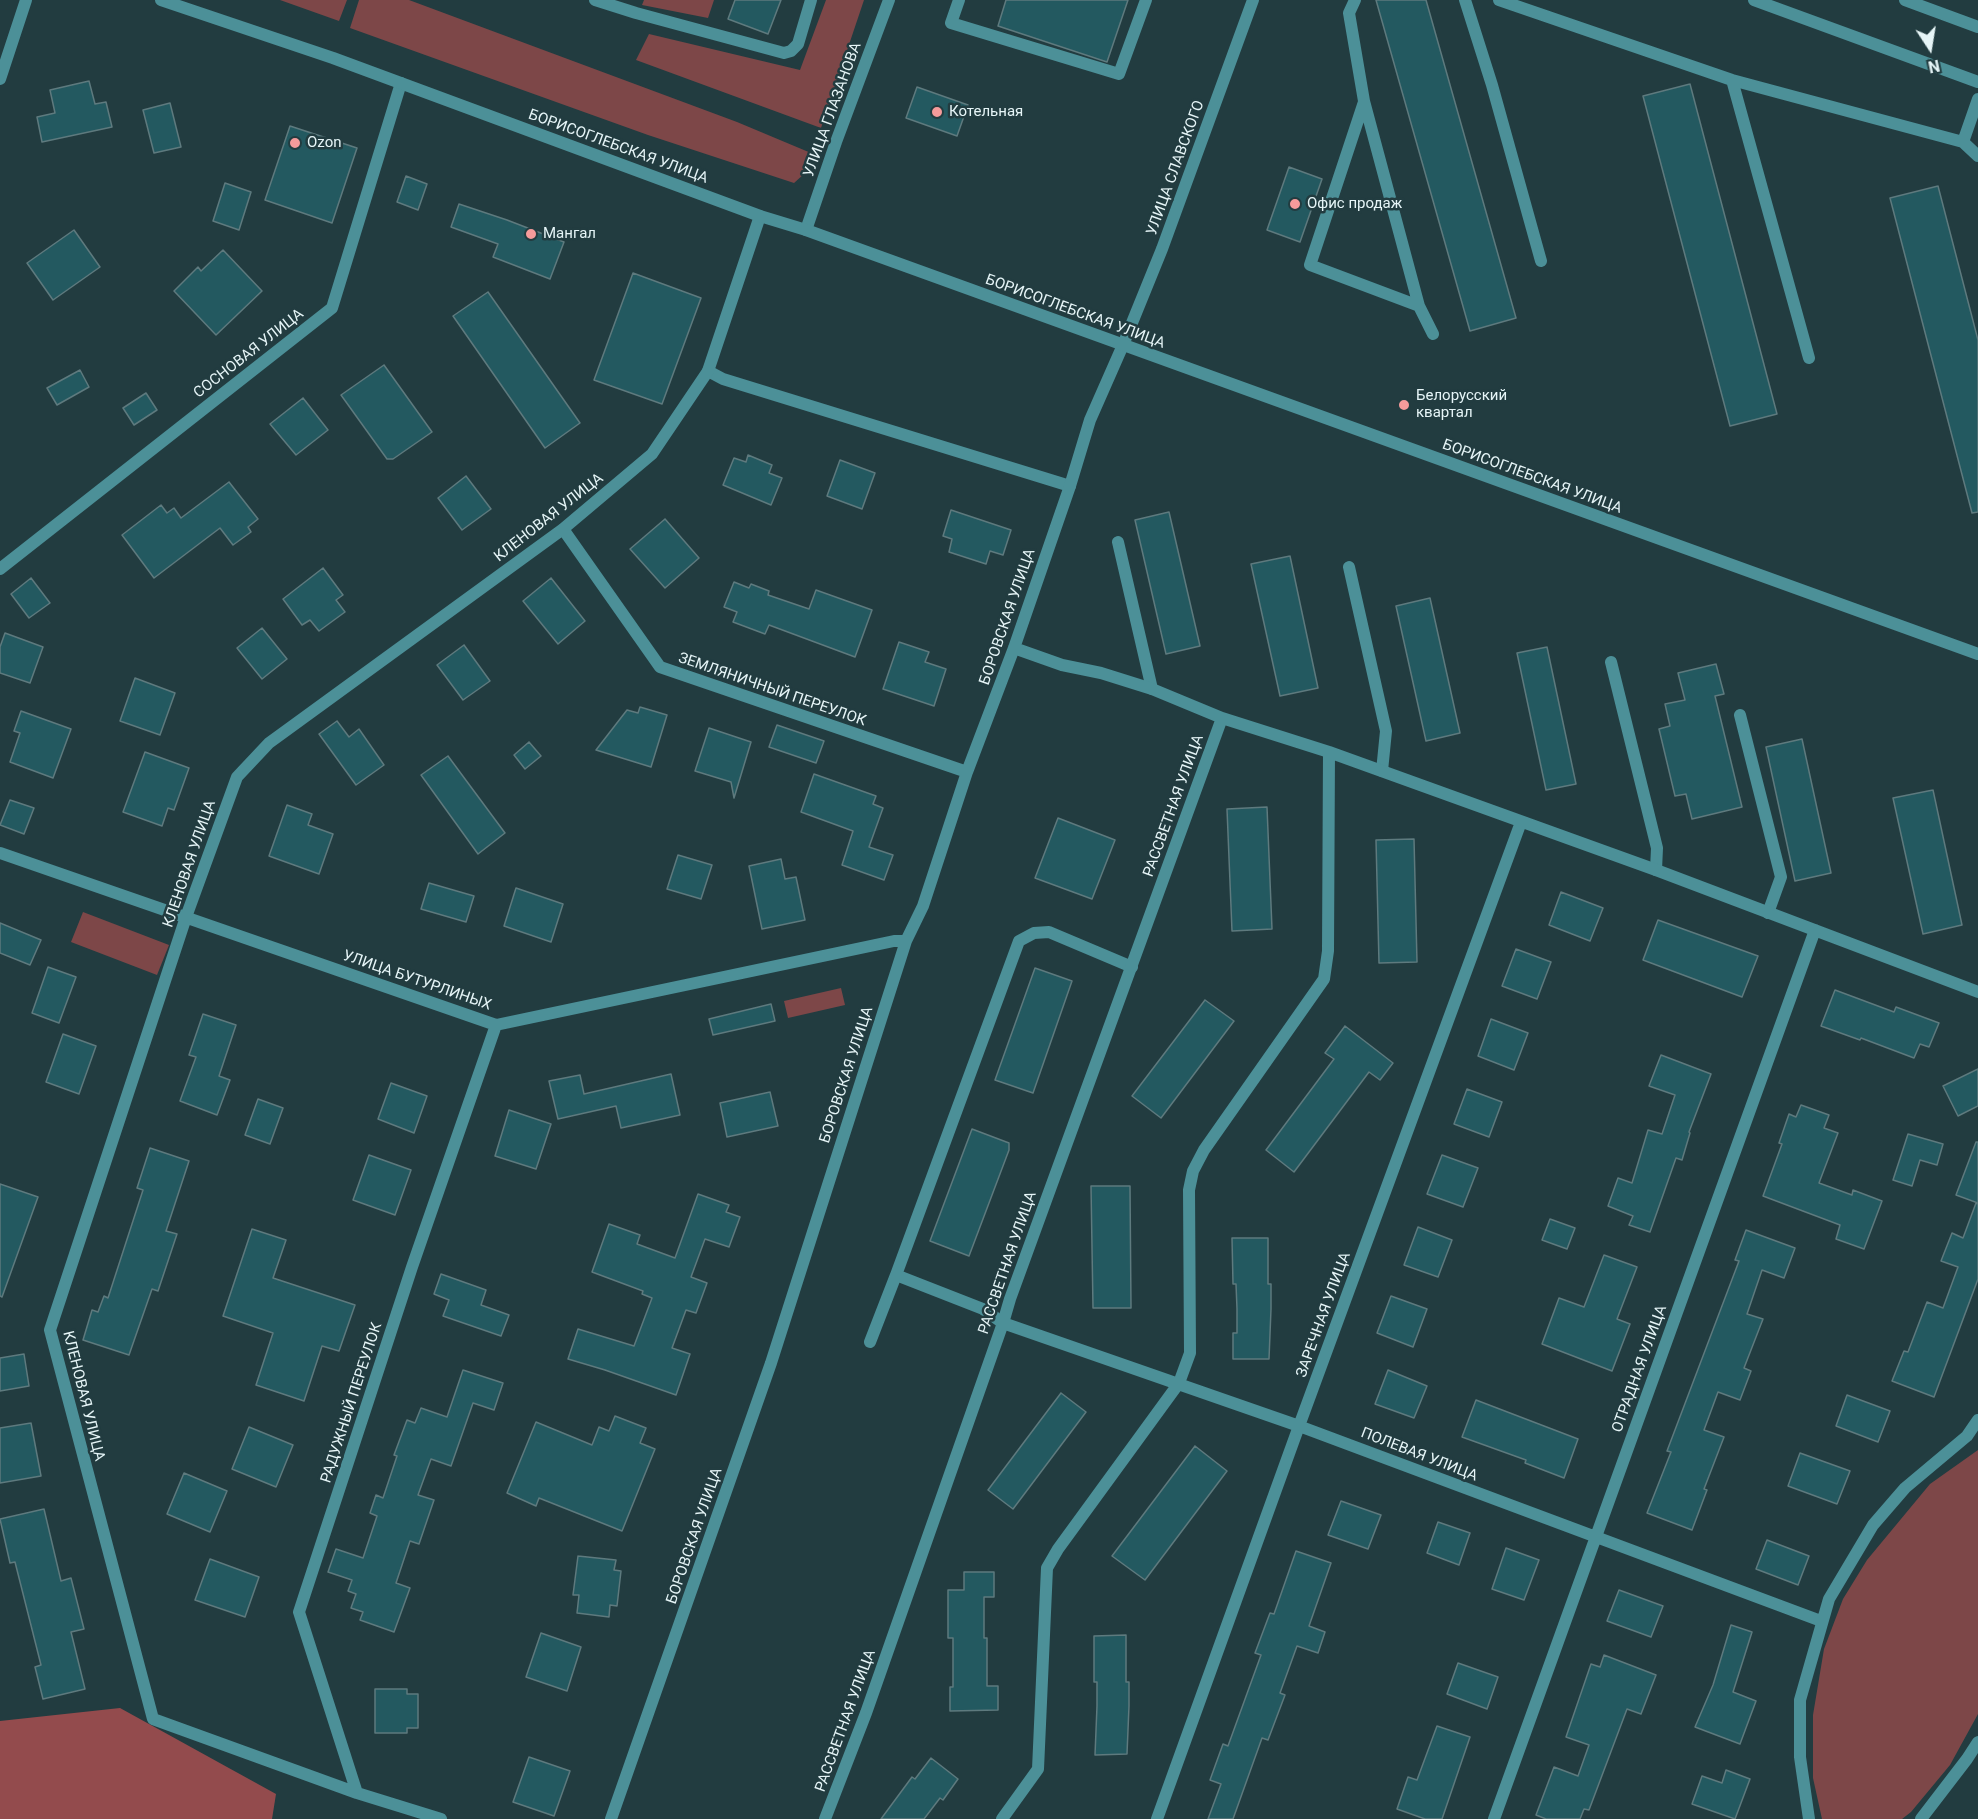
<!DOCTYPE html>
<html>
<head>
<meta charset="utf-8">
<style>
  body { margin:0 }
  #map { position:relative; width:1978px; height:1819px; overflow:hidden; background:#223c40; font-family:Roboto,sans-serif }
  canvas { display:block }
  .north { position:absolute; left:1900px; top:18px; width:60px; height:60px; -webkit-text-stroke:4px #223c40; paint-order:stroke; rotate:168deg; font-size:16px; font-weight:700; line-height:24px; text-align:center; color:#e6f5f7 }
  .north::after { content:''; display:block; margin:auto; width:21px; height:27px; background:#e6f5f7; clip-path:polygon(50% 0,100% 100%,50% 72%,0 100%) }
</style>
</head>
<body>
<div id="map">
<canvas width="1978" height="1819"></canvas>
<div class="north">N</div>
</div>
<script>
const ctx = document.querySelector('canvas').getContext('2d');
ctx.lineJoin = 'round';
function paint(path, color) { ctx.fillStyle = color; ctx.fill(path, 'evenodd'); }
const poly = rows => new Path2D(rows.map(r => 'M' + r).join(''));
function stroke(path, color, width, dash) { ctx.strokeStyle = color; ctx.lineWidth = width; ctx.lineCap = dash ? 'butt' : 'round'; ctx.setLineDash(dash || []); ctx.stroke(path); }
function drawText(font, color, halo, rows, align = 'center') {
  ctx.font = font + ' Roboto,sans-serif'; ctx.lineWidth = 5; ctx.setLineDash([]); ctx.textBaseline = 'middle'; ctx.strokeStyle = halo; ctx.fillStyle = color; for (const [text, x, y, turn = 0] of rows) {
    ctx.save(); ctx.translate(x, y); ctx.rotate((+turn || 0) * Math.PI / 180); ctx.textAlign = isNaN(turn) ? turn : align; if (halo) ctx.strokeText(text, 0, 0); ctx.fillText(text, 0, 0); ctx.restore();
  }
}
paint(poly([
  [280,0,347,0,339,21],
  [359,0,409,0,737,122,811,153,804,174,794,183,648,135,350,28],
  [644,0,714,0,708,18,642,5],
  [826,0,864,0,821,128,636,60,649,34,800,70],
  [83,912,169,945,157,975,71,942],
  [841,988,845,1005,788,1018,784,1001],
  [1978,1450,1978,1714,1950,1765,1911,1812,1902,1819,1822,1819,1813,1778,1813,1715,1824,1649,1843,1599,1867,1560,1930,1484]
]), '#7d4748');
paint(poly([
  [120,1708,276,1794,272,1819,0,1819,0,1721]
]), '#934b4d');
const building = poly([
  [735,0,781,0,768,34,728,19,735,0],
  [1006,0,1128,0,1107,62,998,26,1006,0],
  [1376,0,1426,0,1516,318,1470,331,1376,0],
  [89,81,95,104,106,102,112,127,42,142,37,117,55,113,50,90,89,81],
  [1690,84,1777,414,1730,426,1643,96,1690,84],
  [917,87,968,105,957,136,906,118,917,87],
  [170,103,181,147,154,153,143,110,170,103],
  [290,126,357,148,332,223,265,200,290,126],
  [1289,167,1322,179,1300,242,1267,230,1289,167],
  [406,176,427,184,418,210,397,202,406,176],
  [225,183,251,192,239,230,213,221,225,183],
  [1938,186,1978,340,1978,512,1972,513,1890,198,1938,186],
  [459,204,507,220,564,242,550,279,493,257,498,244,451,227,459,204],
  [74,230,100,267,53,300,27,263,74,230],
  [223,250,262,291,216,335,174,291,198,267,201,271,223,250],
  [633,273,701,298,662,404,594,380,633,273],
  [488,292,580,423,545,448,453,316,488,292],
  [384,365,432,432,393,459,387,459,341,395,384,365],
  [80,370,89,387,57,405,47,388,80,370],
  [146,393,157,410,134,425,123,408,146,393],
  [303,398,328,430,296,455,270,424,303,398],
  [748,455,772,465,769,473,782,478,771,505,723,485,734,458,746,462,748,455],
  [840,460,875,473,862,509,827,496,840,460],
  [466,476,491,509,462,530,438,498,466,476],
  [229,482,258,519,248,527,251,532,233,545,220,528,154,578,122,535,161,505,167,513,174,508,181,518,229,482],
  [951,510,1011,530,1003,555,990,551,986,564,949,552,952,539,943,536,951,510],
  [1169,512,1200,646,1166,654,1135,520,1169,512],
  [665,519,699,558,665,588,630,549,665,519],
  [1290,556,1318,688,1280,696,1251,564,1290,556],
  [323,568,343,595,336,600,345,612,319,631,310,620,302,625,283,599,323,568],
  [31,578,50,603,29,618,11,594,31,578],
  [551,578,585,621,558,644,523,601,551,578],
  [734,582,749,588,751,584,769,591,768,595,809,609,816,590,872,610,855,657,769,625,765,634,733,622,737,612,724,607,734,582],
  [1430,598,1460,733,1426,741,1396,606,1430,598],
  [262,628,287,659,262,679,237,648,262,628],
  [5,633,43,647,30,683,0,673,0,647,5,633],
  [899,642,929,652,925,662,946,669,934,706,883,689,899,642],
  [464,645,490,681,463,700,437,665,464,645],
  [1547,647,1576,784,1546,790,1517,653,1547,647],
  [1716,664,1724,694,1715,696,1742,807,1692,819,1686,794,1675,796,1659,729,1670,726,1665,704,1685,700,1678,673,1716,664],
  [135,678,175,693,160,735,120,721,135,678],
  [640,707,667,715,651,767,596,750,627,710,638,713,640,707],
  [21,711,71,729,53,778,10,762,20,733,14,731,21,711],
  [337,721,349,737,359,729,384,765,356,785,319,734,337,721],
  [777,725,824,741,816,763,769,747,777,725],
  [709,728,751,742,734,798,731,782,695,771,709,728],
  [1802,739,1831,873,1795,881,1766,747,1802,739],
  [529,742,541,756,525,769,514,755,529,742],
  [145,752,189,768,174,810,168,808,162,826,123,812,145,752],
  [448,756,505,833,478,854,421,775,448,756],
  [814,774,876,796,873,804,883,808,869,847,893,855,884,880,842,865,853,831,801,812,814,774],
  [1933,790,1962,925,1923,934,1893,798,1933,790],
  [10,800,34,808,24,834,0,825,10,800],
  [287,805,312,814,308,825,333,834,319,874,269,856,287,805],
  [1267,807,1272,929,1232,931,1227,809,1267,807],
  [1058,818,1115,840,1092,899,1035,878,1058,818],
  [1414,839,1417,962,1379,963,1376,840,1414,839],
  [678,855,712,865,701,899,667,889,678,855],
  [781,859,785,879,796,877,805,920,762,929,749,866,781,859],
  [429,883,474,896,466,922,421,909,429,883],
  [516,888,563,904,551,942,504,926,516,888],
  [1561,892,1603,908,1590,941,1549,925,1561,892],
  [1658,920,1758,956,1742,997,1643,960,1658,920],
  [0,923,41,940,30,965,0,953,0,923],
  [1516,949,1551,962,1537,999,1502,986,1516,949],
  [48,967,76,977,59,1023,32,1013,48,967],
  [1035,968,1072,981,1033,1093,995,1080,1035,968],
  [1835,990,1894,1012,1896,1007,1939,1023,1929,1047,1920,1044,1914,1058,1861,1038,1860,1040,1821,1026,1835,990],
  [1205,1000,1234,1021,1161,1118,1132,1096,1205,1000],
  [771,1004,775,1021,713,1035,709,1019,771,1004],
  [203,1014,236,1025,219,1076,230,1080,217,1115,180,1101,196,1057,189,1055,203,1014],
  [1491,1019,1528,1033,1514,1070,1478,1056,1491,1019],
  [1345,1026,1393,1063,1380,1080,1369,1072,1294,1172,1266,1150,1334,1059,1325,1053,1345,1026],
  [63,1034,96,1046,79,1094,46,1082,63,1034],
  [1661,1055,1711,1074,1689,1132,1690,1133,1682,1160,1676,1158,1650,1232,1629,1225,1633,1216,1608,1206,1618,1178,1632,1183,1648,1130,1662,1134,1675,1095,1649,1086,1661,1055],
  [1978,1069,1978,1106,1958,1116,1943,1086,1978,1069],
  [671,1074,680,1115,621,1128,616,1106,558,1119,549,1081,580,1075,584,1094,671,1074],
  [391,1083,427,1096,414,1133,378,1119,391,1083],
  [1467,1089,1502,1102,1489,1137,1454,1124,1467,1089],
  [770,1092,778,1126,727,1137,720,1103,770,1092],
  [258,1099,283,1108,270,1144,245,1135,258,1099],
  [1801,1105,1829,1115,1824,1128,1838,1133,1819,1183,1852,1195,1853,1190,1882,1201,1864,1249,1836,1239,1840,1225,1763,1196,1782,1144,1779,1143,1789,1114,1796,1117,1801,1105],
  [509,1110,551,1124,536,1169,495,1156,509,1110],
  [972,1129,1009,1143,1009,1150,969,1256,930,1241,972,1129],
  [1908,1134,1943,1144,1937,1165,1920,1160,1912,1186,1893,1180,1908,1134],
  [1976,1142,1978,1142,1978,1203,1956,1195,1976,1142],
  [150,1148,189,1161,166,1231,177,1234,158,1291,152,1289,129,1355,83,1340,92,1310,98,1312,104,1296,108,1298,143,1190,137,1188,150,1148],
  [369,1155,411,1170,395,1215,353,1200,369,1155],
  [1442,1155,1478,1168,1463,1207,1427,1194,1442,1155],
  [0,1184,38,1197,2,1297,0,1296,0,1184],
  [1091,1186,1130,1186,1131,1308,1093,1308,1091,1186],
  [698,1194,729,1205,726,1212,740,1217,729,1247,705,1239,691,1277,707,1283,696,1313,686,1310,672,1348,690,1354,676,1395,605,1370,568,1359,578,1329,634,1346,652,1298,642,1294,643,1291,592,1272,609,1224,640,1235,637,1244,675,1258,698,1194],
  [1976,1203,1978,1204,1978,1279,1934,1397,1892,1381,1904,1351,1908,1352,1927,1302,1943,1308,1958,1267,1941,1261,1952,1233,1963,1238,1976,1203],
  [1550,1219,1575,1228,1567,1249,1542,1240,1550,1219],
  [1418,1227,1452,1240,1438,1277,1404,1265,1418,1227],
  [252,1229,286,1240,273,1278,355,1305,339,1351,322,1346,304,1401,256,1385,273,1333,223,1316,252,1229],
  [1746,1230,1795,1248,1784,1278,1762,1270,1747,1314,1763,1319,1744,1368,1751,1371,1740,1400,1718,1392,1704,1430,1724,1437,1704,1489,1707,1490,1692,1530,1647,1513,1671,1452,1667,1451,1739,1261,1735,1260,1746,1230],
  [1232,1238,1268,1238,1268,1284,1271,1284,1271,1309,1269,1359,1233,1359,1233,1333,1237,1333,1237,1309,1236,1284,1233,1284,1232,1238],
  [1604,1255,1637,1267,1617,1319,1630,1324,1612,1371,1542,1344,1559,1298,1584,1307,1604,1255],
  [441,1274,486,1290,481,1305,509,1315,501,1336,443,1316,449,1300,434,1294,441,1274],
  [1391,1296,1427,1309,1413,1347,1377,1333,1391,1296],
  [24,1354,29,1386,0,1391,0,1358,24,1354],
  [463,1370,503,1383,494,1410,473,1403,451,1466,431,1459,418,1495,434,1500,419,1544,410,1541,396,1583,410,1588,394,1632,360,1620,363,1612,351,1608,356,1594,348,1591,352,1580,328,1572,336,1549,363,1558,377,1516,370,1513,376,1495,383,1498,397,1456,394,1455,407,1420,415,1423,421,1408,447,1417,463,1370],
  [1388,1370,1427,1386,1414,1418,1375,1404,1388,1370],
  [1061,1393,1086,1412,1013,1509,988,1490,1061,1393],
  [1847,1395,1890,1411,1878,1442,1836,1426,1847,1395],
  [1476,1400,1578,1439,1564,1478,1525,1463,1526,1460,1462,1437,1476,1400],
  [615,1416,646,1428,640,1443,655,1449,622,1531,539,1498,536,1506,507,1493,536,1422,592,1445,599,1427,609,1431,615,1416],
  [31,1423,41,1476,0,1483,0,1428,31,1423],
  [249,1427,293,1445,276,1487,232,1469,249,1427],
  [1195,1446,1227,1471,1145,1580,1112,1556,1195,1446],
  [1800,1453,1850,1471,1837,1504,1788,1486,1800,1453],
  [184,1473,227,1491,210,1532,167,1514,184,1473],
  [1341,1501,1381,1515,1368,1549,1328,1535,1341,1501],
  [44,1509,61,1581,71,1578,84,1629,71,1632,85,1689,43,1699,35,1667,41,1665,15,1562,10,1563,0,1519,44,1509],
  [1438,1522,1470,1533,1459,1565,1427,1553,1438,1522],
  [1767,1540,1809,1556,1798,1585,1756,1569,1767,1540],
  [1506,1548,1539,1560,1524,1600,1492,1589,1506,1548],
  [1296,1551,1331,1563,1309,1626,1325,1632,1318,1653,1297,1646,1280,1693,1285,1695,1268,1740,1262,1738,1233,1819,1208,1819,1221,1784,1210,1780,1223,1744,1228,1746,1261,1655,1255,1653,1270,1613,1274,1614,1296,1551],
  [578,1556,616,1560,614,1570,621,1571,617,1606,610,1605,609,1617,577,1613,579,1595,573,1595,578,1556],
  [210,1559,259,1577,245,1617,195,1600,210,1559],
  [964,1572,994,1572,994,1597,984,1597,984,1638,987,1638,987,1686,998,1686,998,1710,950,1711,950,1687,953,1687,953,1638,948,1638,948,1590,964,1590,964,1572],
  [1619,1590,1663,1606,1651,1637,1607,1621,1619,1590],
  [1731,1625,1752,1632,1733,1692,1756,1701,1740,1744,1695,1727,1713,1685,1731,1625],
  [541,1633,581,1647,567,1691,526,1677,541,1633],
  [1126,1635,1126,1682,1129,1682,1129,1706,1127,1754,1095,1755,1097,1706,1097,1682,1094,1682,1094,1636,1126,1635],
  [1604,1655,1656,1675,1641,1714,1627,1709,1589,1810,1584,1809,1580,1819,1546,1819,1536,1815,1554,1767,1578,1776,1589,1745,1566,1737,1591,1664,1600,1667,1604,1655],
  [1458,1663,1498,1677,1487,1709,1447,1694,1458,1663],
  [375,1689,407,1689,407,1694,418,1694,418,1728,407,1728,407,1733,375,1733,375,1689],
  [1437,1726,1470,1737,1442,1819,1425,1819,1397,1809,1408,1777,1417,1780,1437,1726],
  [529,1757,570,1771,554,1816,513,1802,529,1757],
  [931,1758,958,1779,943,1800,940,1798,924,1819,881,1819,912,1777,915,1779,931,1758],
  [1726,1770,1750,1779,1735,1819,1692,1804,1702,1776,1722,1783,1726,1770]
]);
paint(building, '#235960');
stroke(building, '#5e7a7e', 1.5);
stroke(poly([
  [595,0,636,13,784,53,791,51,798,44,811,0],
  [959,0,951,23,1119,74,1146,0],
  [1355,0,1349,13,1364,101,1419,306,1433,334],
  [1465,0,1492,85,1541,261],
  [1499,0,1732,80,1963,142,1978,156],
  [1905,0,1978,27],
  [1732,80,1809,358],
  [1364,102,1310,265,1419,306],
  [1963,142,1978,99],
  [708,371,723,379,1070,486],
  [1118,542,1152,689],
  [1349,567,1386,731,1382,771],
  [1611,662,1657,848,1656,870],
  [1740,715,1781,877,1768,913],
  [1003,1323,983,1309,896,1275,1019,941,1034,933,1049,932,1132,967],
  [870,1342,896,1275]
]), '#4c9098', 12);
stroke(poly([
  [1754,0,1978,82],
  [0,79,26,0],
  [806,230,836,142,889,0],
  [563,529,660,667,967,772],
  [0,569,332,308,401,83],
  [1014,648,1062,665,1101,673,1152,689,1222,718,1329,752,1656,870,1978,992],
  [0,853,496,1025,894,941,906,941],
  [1003,1323,1299,1426,1821,1621],
  [357,1793,299,1612,412,1267,496,1025],
  [441,1819,357,1793,153,1719,50,1330,186,917,237,777,269,743,563,529,652,454,708,371,760,216],
  [611,1819,771,1363,906,941,923,906,967,772,1014,648,1070,486,1090,420,1123,345,1162,249,1253,0],
  [825,1819,866,1713,1003,1323,1010,1299,1222,718],
  [1002,1819,1038,1769,1047,1568,1058,1549,1179,1383,1190,1353,1189,1190,1193,1171,1204,1150,1324,979,1328,951,1329,752],
  [1157,1819,1299,1426,1521,822],
  [1494,1819,1815,930],
  [1809,1819,1800,1757,1800,1700,1829,1599,1873,1525,1905,1488,1967,1436,1978,1420],
  [1921,1819,1967,1759,1978,1742]
]), '#4c9098', 12);
stroke(poly([
  [161,0,333,58,760,216,806,230,1978,654]
]), '#4c9098', 12);
for (const [x, y, r, color] of [
  [937,112,6,"#f59b9b"],
  [295,143,6,"#f59b9b"],
  [1295,204,6,"#f59b9b"],
  [531,234,6,"#f59b9b"],
  [1404,405,6,"#f59b9b"]
]) { const dot = new Path2D(); dot.arc(x, y, r, 0, 2 * Math.PI); ctx.fillStyle = color; ctx.fill(dot); stroke(dot, '#223c40', 2); }
drawText('15px', '#e6f5f7', '#223c40', [
  ["УЛИЦА ГЛАЗАНОВА",833,110,-70],
  ["БОРИСОГЛЕБСКАЯ УЛИЦА",618,147,20],
  ["УЛИЦА СЛАВСКОГО",1176,168,-70],
  ["БОРИСОГЛЕБСКАЯ УЛИЦА",1075,312,20],
  ["СОСНОВАЯ УЛИЦА",249,354,-38],
  ["БОРИСОГЛЕБСКАЯ УЛИЦА",1532,477,20],
  ["КЛЕНОВАЯ УЛИЦА",549,518,-38],
  ["БОРОВСКАЯ УЛИЦА",1008,617,-71],
  ["ЗЕМЛЯНИЧНЫЙ ПЕРЕУЛОК",772,690,19],
  ["РАССВЕТНАЯ УЛИЦА",1174,806,-70],
  ["КЛЕНОВАЯ УЛИЦА",190,864,-71],
  ["УЛИЦА БУТУРЛИНЫХ",417,981,19],
  ["БОРОВСКАЯ УЛИЦА",847,1075,-72],
  ["РАССВЕТНАЯ УЛИЦА",1008,1263,-71],
  ["ЗАРЕЧНАЯ УЛИЦА",1324,1315,-70],
  ["ОТРАДНАЯ УЛИЦА",1640,1369,-70],
  ["КЛЕНОВАЯ УЛИЦА",83,1396,76],
  ["РАДУЖНЫЙ ПЕРЕУЛОК",352,1403,-72],
  ["ПОЛЕВАЯ УЛИЦА",1419,1455,21],
  ["БОРОВСКАЯ УЛИЦА",695,1536,-71],
  ["РАССВЕТНАЯ УЛИЦА",846,1721,-70]
]);
drawText('15px', '#e6f5f7', '#223c40', [
  ["Котельная",949,112],
  ["Ozon",307,143],
  ["Офис продаж",1307,204],
  ["Мангал",543,234],
  ["Белорусский",1416,396],
  ["квартал",1416,413]
], 'left');
</script>
</body>
</html>
